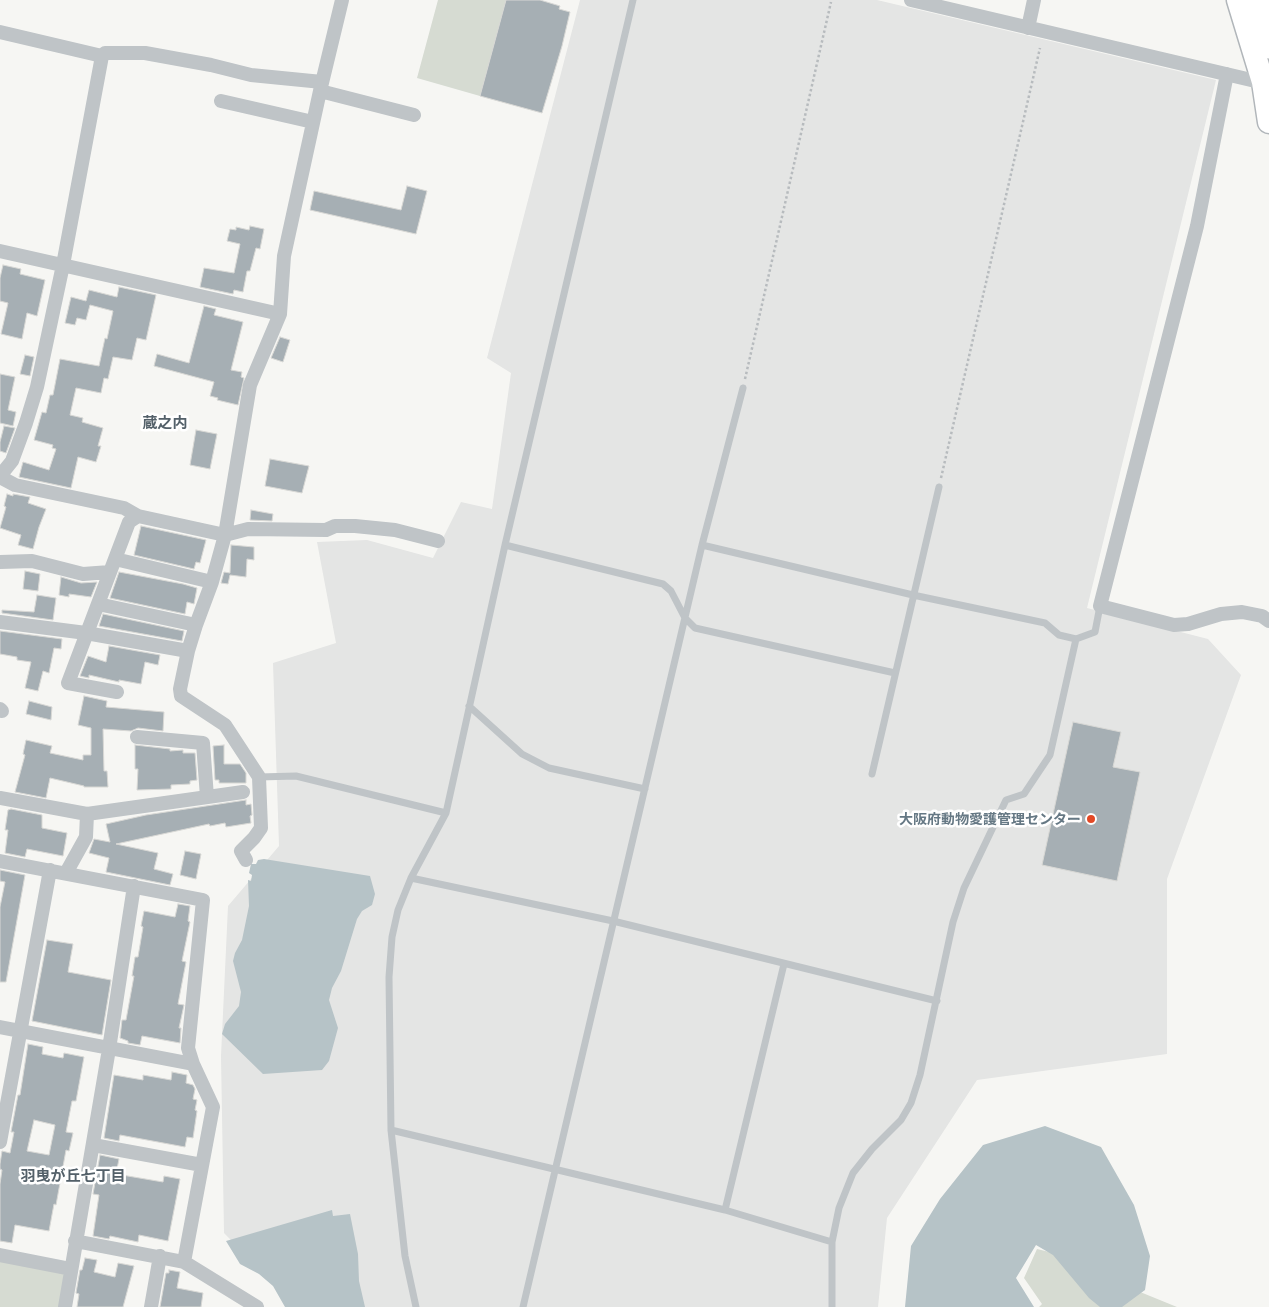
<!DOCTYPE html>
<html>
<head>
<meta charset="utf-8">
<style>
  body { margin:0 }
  canvas { display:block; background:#f6f6f3 }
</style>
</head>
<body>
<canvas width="1269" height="1307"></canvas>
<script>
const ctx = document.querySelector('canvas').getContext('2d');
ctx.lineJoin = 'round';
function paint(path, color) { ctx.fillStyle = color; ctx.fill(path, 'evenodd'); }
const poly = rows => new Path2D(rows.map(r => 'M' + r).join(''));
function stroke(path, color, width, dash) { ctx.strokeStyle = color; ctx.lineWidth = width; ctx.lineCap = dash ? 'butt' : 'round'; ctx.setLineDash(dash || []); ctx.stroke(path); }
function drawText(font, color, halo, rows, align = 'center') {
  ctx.font = font + ' "Exo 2","Noto Sans JP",sans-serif'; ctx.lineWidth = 5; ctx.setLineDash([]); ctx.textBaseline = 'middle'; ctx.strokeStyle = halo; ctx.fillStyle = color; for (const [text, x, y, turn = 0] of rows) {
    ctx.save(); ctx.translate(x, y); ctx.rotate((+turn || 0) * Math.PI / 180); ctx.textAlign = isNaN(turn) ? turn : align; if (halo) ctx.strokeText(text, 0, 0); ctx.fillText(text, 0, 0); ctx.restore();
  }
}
paint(poly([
  [580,0,877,0,1216,80,1087,608,1208,639,1241,675,1167,879,1167,1054,977,1080,887,1218,878,1307,287,1307,282,1292,224,1233,221,1056,228,906,279,846,273,663,336,643,317,542,367,540,433,558,461,502,492,509,511,373,487,358]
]), '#e4e5e4');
paint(poly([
  [438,0,506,0,480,96,417,78],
  [1037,1249,1070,1257,1123,1285,1177,1307,1039,1307,1042,1304,1024,1278],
  [0,1258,67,1271,61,1307,0,1307]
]), '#d6dbd2');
paint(poly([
  [264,859,370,876,375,894,372,905,362,911,357,919,341,971,332,988,329,1000,338,1028,329,1061,322,1070,263,1074,222,1034,225,1024,239,1006,241,992,233,961,235,953,242,940,249,906,248,880,251,881,252,875,249,873,251,864,256,864,258,860],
  [1045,1126,1101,1147,1134,1205,1150,1256,1145,1290,1122,1307,1100,1307,1089,1298,1053,1255,1036,1245,1016,1278,1034,1307,905,1307,911,1246,940,1199,983,1145],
  [332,1210,333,1216,350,1214,358,1254,359,1281,365,1307,285,1307,273,1286,259,1274,240,1264,226,1241]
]), '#b6c3c7');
const building = poly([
  [506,0,540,0,560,6,559,9,570,12,562,46,542,113,480,96,506,0],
  [407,186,427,191,416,234,310,210,314,191,401,210,407,186],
  [250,226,264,229,260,249,256,248,250,271,247,271,243,292,234,290,233,294,200,287,204,268,234,273,240,244,227,241,230,229,236,230,236,227,249,230,250,226],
  [3,265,21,269,20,274,45,280,37,316,27,313,22,339,1,334,8,303,0,301,0,278,3,265],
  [119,287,156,295,146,340,137,338,132,360,113,357,108,379,104,378,101,393,76,388,70,415,83,418,82,422,103,428,98,446,101,446,96,462,78,457,71,488,19,477,23,462,49,470,56,449,52,448,53,445,34,440,42,412,46,413,50,395,53,395,60,359,99,366,105,338,107,339,113,311,90,305,86,320,77,318,75,325,65,323,71,297,86,301,89,290,117,297,119,287],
  [204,306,216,309,214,315,243,322,231,370,242,372,241,377,244,378,238,405,217,400,218,398,210,396,214,382,154,366,157,354,189,363,204,306],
  [280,337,290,340,283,362,271,358,280,337],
  [25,355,34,357,30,376,20,374,25,355],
  [0,374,15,377,8,410,16,412,13,426,0,423,0,374],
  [4,426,15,428,6,453,0,451,0,442,4,426],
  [196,430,217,434,210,469,190,465,196,430],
  [270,459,309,466,302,493,265,486,270,459],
  [7,494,13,496,13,494,30,497,28,503,46,509,39,527,33,549,18,545,21,535,0,528,6,507,4,506,7,494],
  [251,510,273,514,272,521,250,520,251,510],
  [141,526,206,540,200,563,196,562,194,569,134,555,141,526],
  [231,545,254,547,254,560,247,559,246,577,230,575,228,584,221,583,224,572,230,573,231,545],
  [25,571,40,574,38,591,23,589,25,571],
  [119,572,183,584,197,588,194,604,187,602,185,614,110,598,119,572],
  [61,577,81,583,97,582,91,597,69,594,69,597,59,595,61,577],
  [37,595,56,598,53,620,2,613,2,610,34,612,37,595],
  [103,614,184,631,182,641,99,626,103,614],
  [0,631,62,639,61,649,54,648,49,673,43,671,38,691,25,688,31,662,17,660,17,657,0,654,0,631],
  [109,646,160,655,158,665,145,662,141,684,119,680,119,682,89,675,89,678,80,676,88,656,106,662,109,646],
  [84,696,107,701,106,707,164,712,163,731,138,728,131,731,103,729,104,771,107,771,108,787,84,787,84,786,50,778,46,798,15,792,25,755,23,754,26,740,52,746,50,753,83,760,83,755,91,755,91,728,78,725,84,696],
  [29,701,52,707,51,720,26,714,29,701],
  [1073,722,1121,732,1113,767,1140,772,1117,881,1042,865,1073,722],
  [135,745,170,749,170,751,183,750,183,753,195,753,197,780,190,781,190,784,171,785,171,789,137,790,138,769,135,769,135,745],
  [224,745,224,764,240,764,246,773,246,783,219,783,219,780,215,780,213,746,224,745],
  [246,800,246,805,251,804,252,815,250,816,251,823,226,827,225,823,210,826,209,824,116,844,158,853,154,869,173,874,170,885,106,872,109,858,89,853,94,839,110,842,106,824,146,815,246,800],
  [11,809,42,815,42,828,67,833,63,856,27,849,25,857,5,853,8,830,5,830,8,810,11,809],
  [185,851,201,854,196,879,180,875,185,851],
  [0,870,25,875,6,982,0,982,0,907,5,882,0,881,0,870],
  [178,904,190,906,188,921,190,922,182,961,186,962,178,1004,184,1005,179,1028,181,1028,180,1043,142,1036,140,1045,128,1043,128,1041,120,1038,122,1020,126,1020,134,976,132,976,135,957,138,957,143,927,141,926,144,911,175,917,178,904],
  [47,940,73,944,68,972,111,980,102,1035,32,1021,47,940],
  [28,1044,43,1047,42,1054,63,1058,64,1053,84,1057,76,1101,72,1101,66,1132,73,1133,69,1151,66,1150,56,1205,54,1204,49,1231,15,1225,12,1243,0,1241,0,1184,2,1170,0,1169,0,1164,2,1151,10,1153,14,1132,11,1132,18,1095,20,1095,28,1044],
  [34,1120,55,1125,49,1155,27,1151,34,1120],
  [172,1072,187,1075,186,1083,193,1085,195,1089,193,1099,197,1100,195,1110,197,1111,193,1138,187,1137,185,1147,120,1135,119,1141,104,1138,114,1075,143,1080,143,1075,171,1080,172,1072],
  [100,1155,119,1159,116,1174,163,1182,164,1176,180,1179,168,1241,139,1235,138,1242,110,1236,109,1239,93,1236,99,1195,93,1194,100,1155],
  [85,1258,97,1260,94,1272,115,1277,118,1263,134,1266,123,1307,77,1307,79,1294,76,1293,80,1270,82,1270,85,1258],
  [169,1270,180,1272,177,1288,203,1293,201,1307,160,1307,166,1273,169,1273,169,1270]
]);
paint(building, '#a6afb4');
stroke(building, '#d8d8d5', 1);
const primary = poly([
  [1238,0,1263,82,1269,122]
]);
const highway = poly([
  [1257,0,1269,46]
]);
stroke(primary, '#b1b6ba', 25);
stroke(highway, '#b3b7ba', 28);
stroke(poly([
  [745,379,831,2],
  [941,478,1040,48]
]), '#b7bbbe', 2.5, [2.5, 2.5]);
stroke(poly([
  [505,545,663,584,671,591,685,618,695,628,895,673],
  [702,545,913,595,1045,623,1059,635,1076,639,1095,632,1100,606],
  [469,706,522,754,549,768,645,789],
  [872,774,939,487],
  [259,777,296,776,446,813],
  [411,878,613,921,937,1001],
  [391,1130,725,1210,832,1242],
  [725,1210,784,964],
  [416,1307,405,1256,391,1130,389,977,392,937,398,910,411,878,446,813,505,545,633,0],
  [523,1307,702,545,743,388],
  [832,1307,832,1242,839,1208,853,1173,872,1149,901,1120,911,1103,920,1075,953,922,964,888,1006,800,1024,794,1050,755,1076,639]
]), '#bfc4c7', 7);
stroke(poly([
  [911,0,1268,84],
  [1028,28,1034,0],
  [0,32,102,56,63,265,37,387,26,423,12,461,0,476],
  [102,56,105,53,145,53,211,65,251,75,322,82],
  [1227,74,1197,226,1100,606,1174,625,1188,624,1221,614,1242,612,1262,616,1269,621],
  [320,91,414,115],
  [221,101,313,122],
  [0,251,280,314],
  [0,477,15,485,124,508,138,516,225,535,248,529,326,530,335,526,355,526,395,530,438,541],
  [115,559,212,582],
  [0,562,32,561,83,574,110,572],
  [98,604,196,625],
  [0,622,86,633,188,651],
  [117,692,68,683,129,522,138,516],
  [0,709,2,711],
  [137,737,203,743,207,797],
  [0,798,87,814,243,792],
  [246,860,241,851,254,838,261,828,259,777,225,725,181,696,180,689,188,651,196,625,212,582,225,535,250,385,280,314,284,256,320,91,342,0],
  [0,861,203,900,188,1048,193,1064,213,1107,184,1262,257,1307],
  [66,873,86,837,87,814],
  [0,1027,193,1064],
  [0,1142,50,870],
  [93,1145,202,1165],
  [75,1241,184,1262],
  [0,1255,71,1269],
  [65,1307,109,1049,134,886],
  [151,1307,160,1256]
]), '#bfc4c7', 14);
stroke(primary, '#fff', 22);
stroke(highway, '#fff', 25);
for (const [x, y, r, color] of [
  [1091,819,5,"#e34926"]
]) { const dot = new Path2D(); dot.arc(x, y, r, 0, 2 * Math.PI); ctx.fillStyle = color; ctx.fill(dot); stroke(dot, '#fff', 2); }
drawText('bold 14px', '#657884', '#fff', [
  ["大阪府動物愛護管理センター",1081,819]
], 'right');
drawText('bold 15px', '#536069', '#fff', [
  ["蔵之内",165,423],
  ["羽曳が丘七丁目",73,1176]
]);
</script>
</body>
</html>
